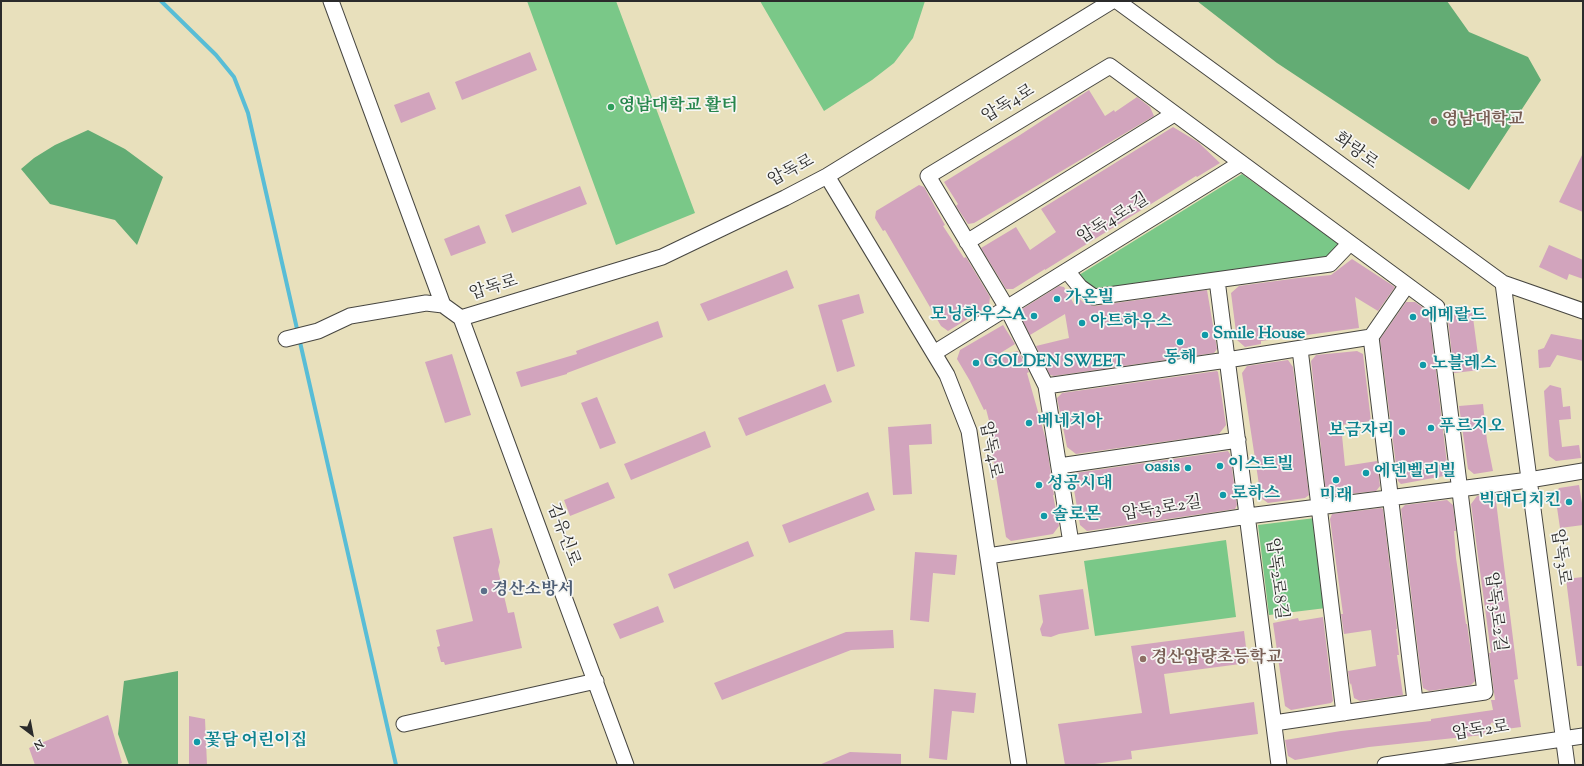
<!DOCTYPE html>
<html>
<head>
<meta charset="utf-8">
<style>
  body { margin:0 }
  #map { position:relative; width:1584px; height:766px; overflow:hidden; background:#e8e0bc; font-family:"Sorts Mill Goudy",serif }
  canvas { display:block }
  .frame { position:absolute; inset:0; border:2px solid #2b2b2b; pointer-events:none }
  .north { position:absolute; left:12px; top:714px; width:40px; height:40px; -webkit-text-stroke:3px #f6f6f2; paint-order:stroke; rotate:148deg; font-size:11px; font-weight:700; line-height:16px; text-align:center; color:#2b2b2b }
  .north::after { content:''; display:block; margin:auto; width:14px; height:18px; background:#2b2b2b; clip-path:polygon(50% 0,100% 100%,50% 72%,0 100%) }
</style>
</head>
<body>
<div id="map">
<canvas width="1584" height="766"></canvas>
<div class="frame"></div>
<div class="north">N</div>
</div>
<script>
const ctx = document.querySelector('canvas').getContext('2d');
ctx.lineJoin = 'round';
function paint(path, color) { ctx.fillStyle = color; ctx.fill(path, 'evenodd'); }
const poly = rows => new Path2D(rows.map(r => 'M' + r).join(''));
function stroke(path, color, width, dash) { ctx.strokeStyle = color; ctx.lineWidth = width; ctx.lineCap = dash ? 'butt' : 'round'; ctx.setLineDash(dash || []); ctx.stroke(path); }
function drawText(font, color, halo, rows, align = 'center') {
  ctx.font = font + ' "Sorts Mill Goudy","Noto Serif KR",serif'; ctx.lineWidth = 3.5; ctx.setLineDash([]); ctx.textBaseline = 'middle'; ctx.strokeStyle = halo; ctx.fillStyle = color; for (const [text, x, y, turn = 0] of rows) {
    ctx.save(); ctx.translate(x, y); ctx.rotate((+turn || 0) * Math.PI / 180); ctx.textAlign = isNaN(turn) ? turn : align; if (halo) ctx.strokeText(text, 0, 0); ctx.fillText(text, 0, 0); ctx.restore();
  }
}
paint(poly([
  [527,1,616,1,695,213,616,245],
  [760,1,925,1,913,38,894,63,872,80,824,111],
  [1242,174,1339,244,1326,260,1092,291,1079,275],
  [1315,518,1326,608,1269,615,1258,525],
  [1226,540,1236,617,1095,636,1084,561]
]), '#7ac888');
paint(poly([
  [1197,1,1447,1,1469,32,1528,57,1541,80,1469,190,1277,63],
  [88,130,125,149,163,177,137,245,115,220,50,204,21,169,34,158,55,145],
  [178,671,178,765,129,765,118,734,124,681]
]), '#63ac74');
stroke(poly([
  [161,1,216,55,234,77,248,113,396,765]
]), '#58bdd6', 4);
paint(poly([
  [530,52,537,70,462,100,455,82],
  [1089,90,1105,116,1114,110,1115,112,1137,97,1150,107,1154,116,1013,200,974,223,968,224,956,206,958,204,944,182,1020,135],
  [429,92,436,109,401,123,394,105],
  [1173,127,1198,142,1220,163,1197,177,1196,176,1045,270,1045,269,1013,289,1006,289,981,248,1016,227,1030,250,1056,232,1041,209],
  [1583,153,1583,212,1559,202],
  [919,185,924,187,945,225,943,226,964,258,966,257,990,297,989,306,948,331,941,326,885,230,883,231,875,218,876,211],
  [580,186,587,204,512,233,505,215],
  [479,225,486,243,451,256,444,239],
  [1549,245,1583,260,1583,279,1569,274,1567,280,1539,267],
  [1352,259,1395,287,1378,311,1355,297,1359,328,1261,341,1261,344,1245,347,1237,340,1231,293,1239,286,1298,278,1331,275],
  [787,270,794,288,708,321,700,304],
  [1059,286,1064,287,1074,304,1079,298,1084,303,1095,306,1207,290,1217,349,1214,353,1054,376,1050,375,1036,346,1069,338,1065,314,1030,335,1020,315,1022,309],
  [859,294,864,313,842,320,855,366,837,372,818,305],
  [1406,302,1415,302,1429,312,1448,472,1444,476,1401,484,1398,481,1380,339],
  [1472,310,1480,370,1454,373,1448,320,1454,313],
  [658,321,663,337,567,373,567,374,521,387,516,372,577,354,576,351],
  [1003,325,1015,344,994,357,1018,351,1029,372,1027,373,1046,440,1054,495,1053,495,1059,526,1053,534,1011,541,1006,537,992,452,997,451,986,409,984,410,970,381,957,359,960,350],
  [1551,334,1583,340,1583,361,1557,355,1550,367,1539,368,1538,350,1544,348],
  [1357,351,1363,354,1371,421,1341,425,1345,466,1377,461,1380,486,1376,491,1331,496,1326,492,1311,361,1316,355],
  [452,354,471,415,445,423,425,362],
  [1288,360,1293,367,1309,495,1305,498,1268,503,1261,498,1242,373,1247,366],
  [1217,371,1218,372,1226,425,1219,434,1076,454,1067,447,1057,398,1062,393],
  [825,384,832,402,746,436,738,418],
  [1550,385,1561,388,1563,407,1570,406,1571,419,1559,420,1562,447,1579,445,1581,458,1556,461,1549,456,1544,391],
  [597,397,616,443,600,449,581,403],
  [1483,404,1487,441,1493,471,1474,474,1468,469,1459,406],
  [931,424,932,444,909,445,912,494,893,495,888,427],
  [705,431,711,447,631,480,624,464],
  [1228,451,1230,454,1237,505,1235,509,1087,531,1080,525,1072,478,1075,473],
  [608,482,615,498,570,516,564,500],
  [1579,485,1583,509,1583,525,1560,528,1555,494,1559,488],
  [868,492,875,510,789,543,782,525],
  [1495,493,1518,679,1514,680,1521,727,1499,730,1492,722,1483,735,1369,747,1295,760,1288,756,1285,740,1341,731,1431,721,1431,719,1493,710,1491,700,1495,700,1489,653,1491,653,1471,504,1477,496],
  [1447,500,1453,505,1456,531,1454,531,1456,558,1466,624,1467,624,1475,681,1471,685,1429,691,1423,688,1421,676,1401,509,1405,505],
  [1381,508,1383,509,1397,629,1396,629,1399,655,1397,655,1403,695,1360,701,1354,698,1351,683,1350,685,1348,671,1376,666,1371,630,1344,634,1341,614,1343,614,1330,519,1332,514],
  [492,528,500,562,498,570,508,613,514,612,522,648,445,665,444,662,441,662,437,647,440,646,436,630,473,621,453,537],
  [748,541,754,556,674,589,668,574],
  [915,552,957,555,955,575,933,573,929,622,910,620],
  [1583,577,1583,666,1577,666,1566,579],
  [1083,589,1089,629,1059,634,1051,637,1042,636,1040,629,1043,622,1039,595],
  [658,606,664,622,620,639,613,624],
  [1323,617,1333,701,1331,703,1291,710,1285,706,1273,623,1298,618,1299,621],
  [893,630,894,648,851,650,722,700,714,683,846,632],
  [1244,631,1248,663,1164,674,1170,714,1254,702,1258,734,1131,751,1132,759,1087,765,1065,765,1058,724,1142,713,1131,646],
  [934,689,976,693,974,713,952,711,947,760,929,758],
  [108,715,122,763,117,765,35,765,29,748],
  [189,716,205,719,207,765,189,765],
  [850,752,901,754,901,765,819,765]
]), '#d2a4bd');
const minor = poly([
  [331,1,443,305,461,318],
  [1117,1,1503,283,1583,311],
  [827,176,947,375,969,431,1019,765],
  [967,242,1174,114],
  [1067,271,1080,287,1094,297,1330,264,1350,243],
  [1217,280,1279,765],
  [1503,283,1567,765],
  [1407,285,1371,337,1415,701],
  [461,318,662,257,785,198,827,176,1112,1],
  [461,318,626,765],
  [286,339,318,331,350,316,426,303,443,305],
  [1300,349,1344,713],
  [934,353,1241,163],
  [1046,386,1227,360,1371,337],
  [1059,466,1238,440],
  [1071,543,1046,386,1007,308,928,176,1110,66,1437,307,1485,692,1274,723],
  [988,556,1248,516,1529,480,1583,471],
  [404,724,596,681],
  [1385,765,1583,736]
]);
stroke(minor, '#474641', 17);
stroke(minor, '#fff', 15);
for (const [x, y, r, color] of [
  [611,107,4,"#2e9e5b"],
  [1434,121,4,"#8d6e63"],
  [1057,299,4,"#0f9aa8"],
  [1034,316,4,"#0f9aa8"],
  [1413,317,4,"#0f9aa8"],
  [1082,323,4,"#0f9aa8"],
  [1205,335,4,"#0f9aa8"],
  [1180,342,4,"#0f9aa8"],
  [976,363,4,"#0f9aa8"],
  [1423,365,4,"#0f9aa8"],
  [1029,423,4,"#0f9aa8"],
  [1431,428,4,"#0f9aa8"],
  [1402,432,4,"#0f9aa8"],
  [1220,466,4,"#0f9aa8"],
  [1188,468,4,"#0f9aa8"],
  [1366,473,4,"#0f9aa8"],
  [1336,480,4,"#0f9aa8"],
  [1039,485,4,"#0f9aa8"],
  [1223,495,4,"#0f9aa8"],
  [1569,502,4,"#0f9aa8"],
  [1044,516,4,"#0f9aa8"],
  [484,591,4,"#5c6f8a"],
  [1143,659,4,"#8d6e63"],
  [197,742,4,"#0f9aa8"]
]) { const dot = new Path2D(); dot.arc(x, y, r, 0, 2 * Math.PI); ctx.fillStyle = color; ctx.fill(dot); stroke(dot, '#f6f6f2', 1.5); }
drawText('17px', '#2b2b2b', '#f6f6f2', [
  ["압독4로",1009,105,-31],
  ["화랑로",1355,152,36],
  ["압독로",792,172,-28],
  ["압독4로1길",1114,220,-32],
  ["압독로",494,289,-17],
  ["압독4로",989,450,79],
  ["압독3로2길",1162,510,-9],
  ["김유신로",562,535,70],
  ["압독3로",1559,557,82],
  ["압독2로8길",1275,579,83],
  ["압독3로2길",1494,612,83],
  ["압독2로",1481,732,-8]
]);
drawText('bold 17px', '#27864d', '#f6f6f2', [
  ["영남대학교 활터",619,107]
], 'left');
drawText('bold 17px', '#785e54', '#f6f6f2', [
  ["영남대학교",1442,121],
  ["경산압량초등학교",1151,659]
], 'left');
drawText('bold 17px', '#0d838f', '#f6f6f2', [
  ["가온빌",1065,299],
  ["모닝하우스A",1026,316,"right"],
  ["에메랄드",1421,317],
  ["아트하우스",1090,323],
  ["Smile House",1213,335],
  ["동해",1180,359,"center"],
  ["GOLDEN SWEET",984,363],
  ["노블레스",1431,365],
  ["베네치아",1037,423],
  ["푸르지오",1439,428],
  ["보금자리",1394,432,"right"],
  ["이스트빌",1228,466],
  ["oasis",1180,468,"right"],
  ["에덴벨리빌",1374,473],
  ["성공시대",1047,485],
  ["로하스",1231,495],
  ["미래",1336,497,"center"],
  ["빅대디치킨",1561,502,"right"],
  ["솔로몬",1052,516],
  ["꽃담 어린이집",205,742]
], 'left');
drawText('bold 17px', '#4e5e75', '#f6f6f2', [
  ["경산소방서",492,591]
], 'left');
</script>
</body>
</html>
